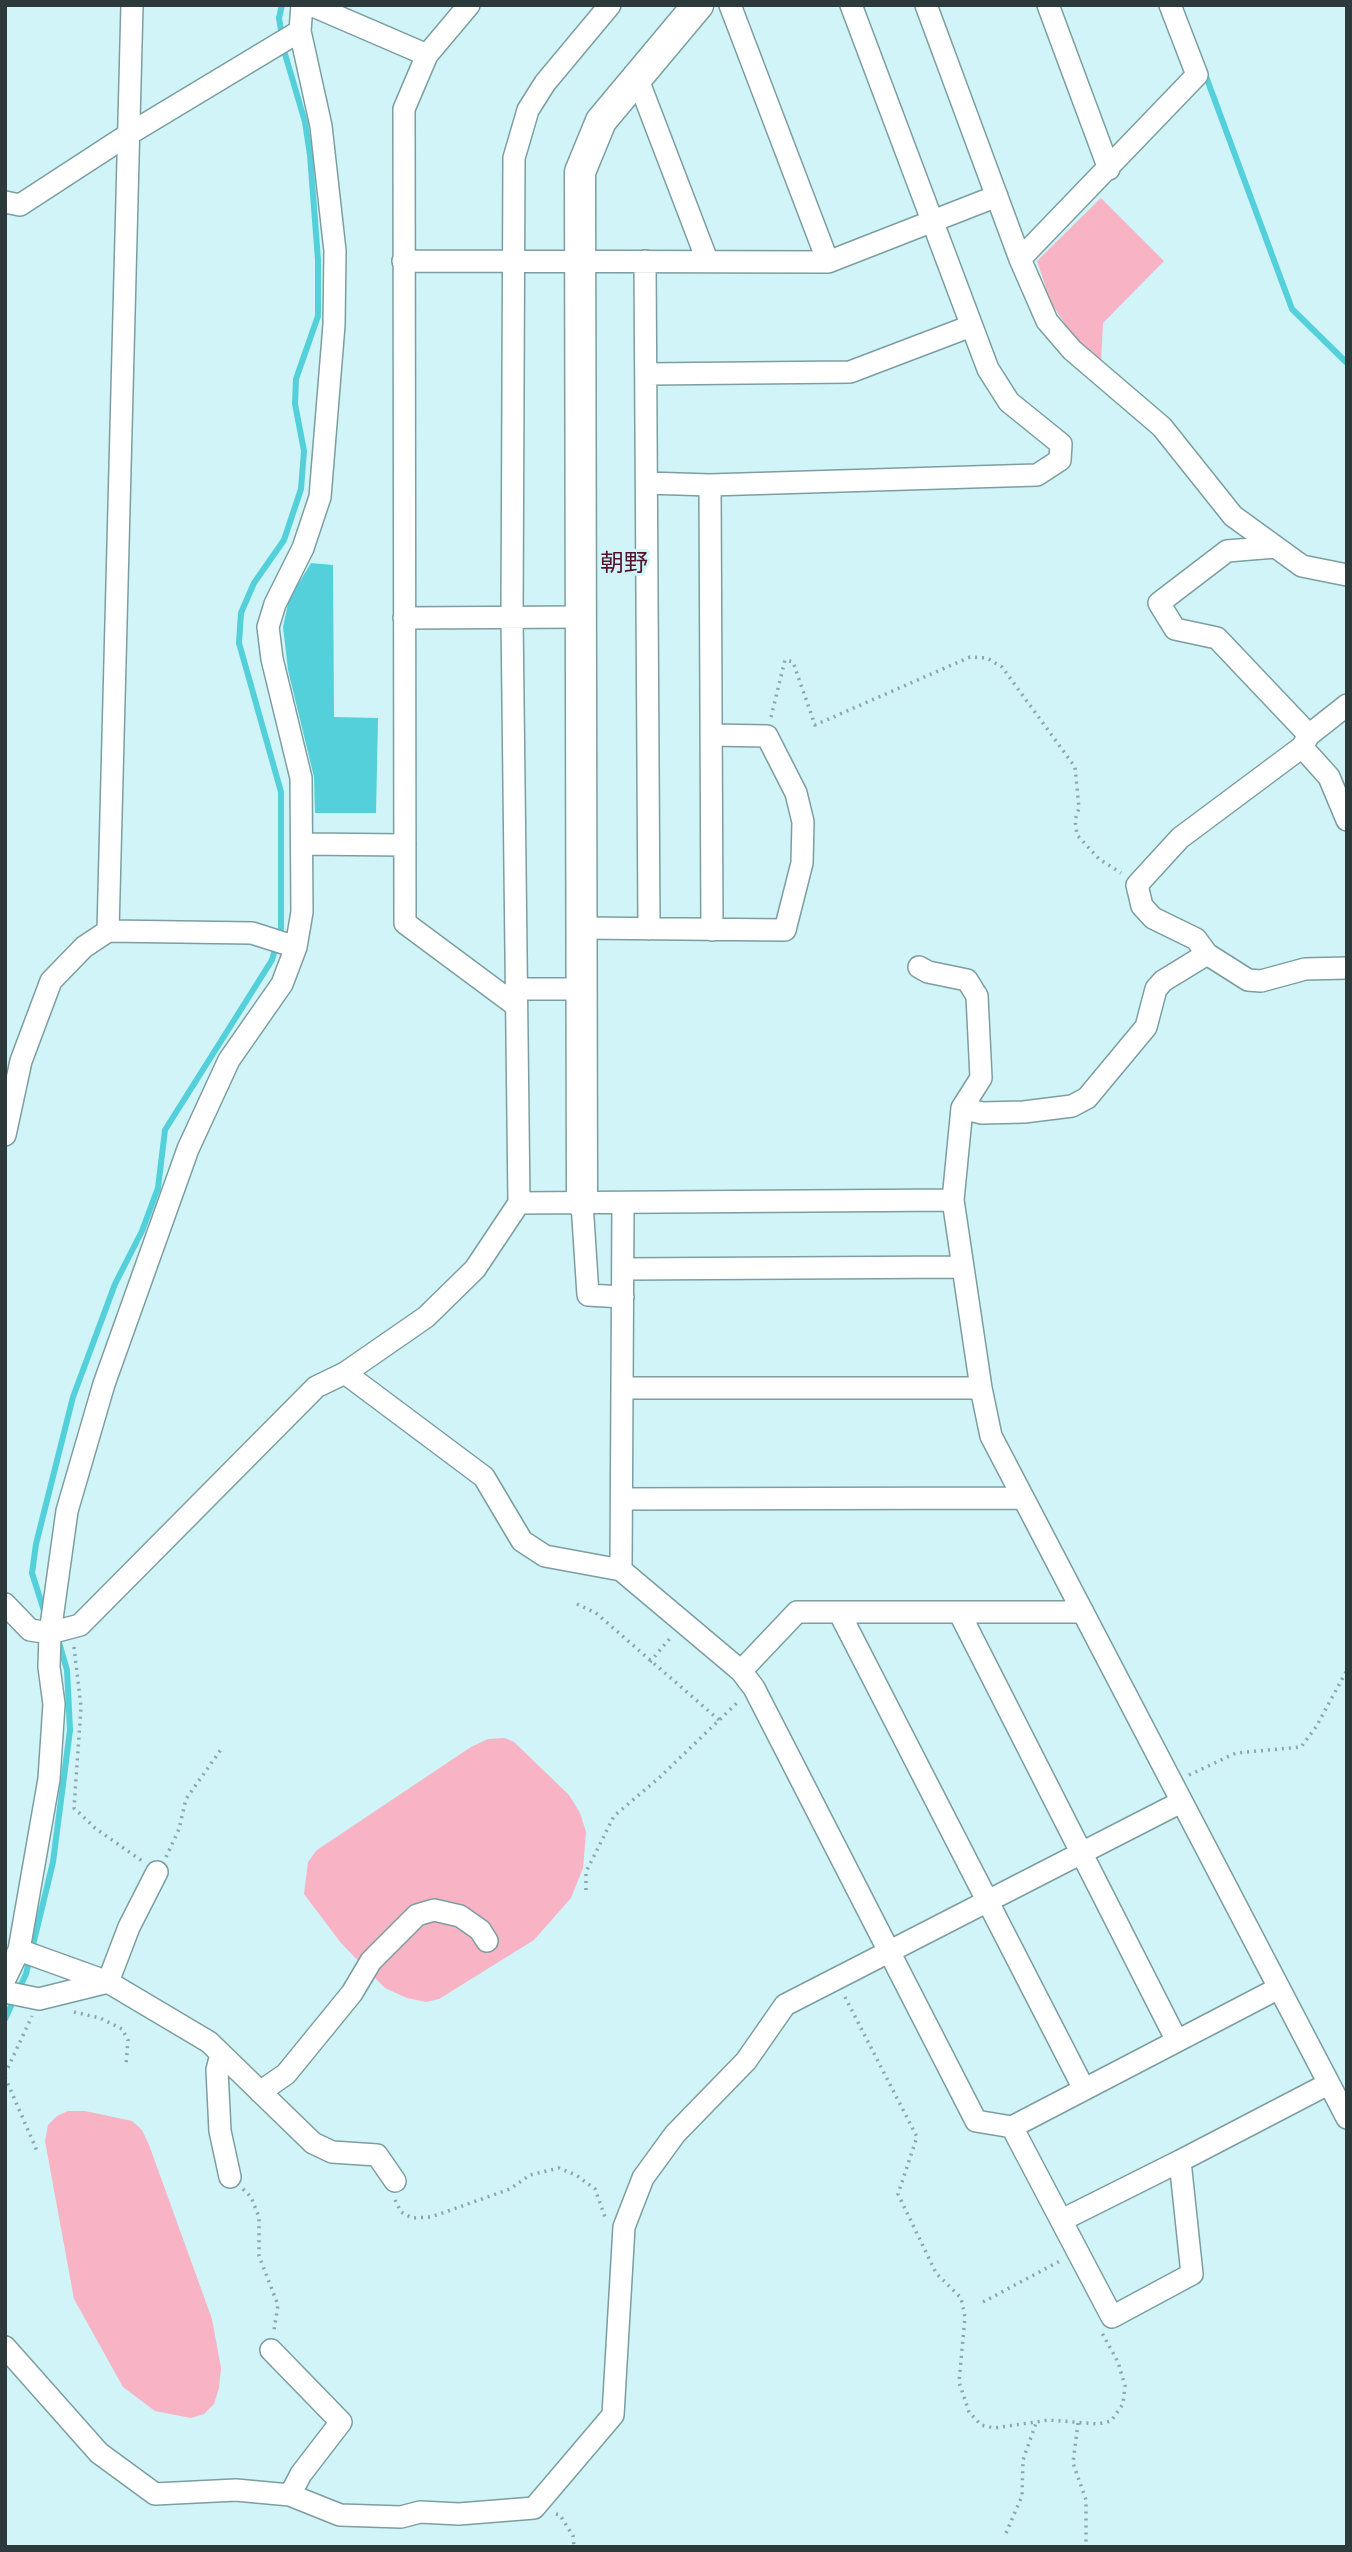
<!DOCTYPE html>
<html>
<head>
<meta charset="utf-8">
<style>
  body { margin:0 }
  #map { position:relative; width:1352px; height:2552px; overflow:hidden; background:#d0f4f7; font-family:Georgia,serif }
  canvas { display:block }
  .frame { position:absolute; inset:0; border:7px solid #2c3a3b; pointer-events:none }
</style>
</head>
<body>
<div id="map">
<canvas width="1352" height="2552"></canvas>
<div class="frame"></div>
</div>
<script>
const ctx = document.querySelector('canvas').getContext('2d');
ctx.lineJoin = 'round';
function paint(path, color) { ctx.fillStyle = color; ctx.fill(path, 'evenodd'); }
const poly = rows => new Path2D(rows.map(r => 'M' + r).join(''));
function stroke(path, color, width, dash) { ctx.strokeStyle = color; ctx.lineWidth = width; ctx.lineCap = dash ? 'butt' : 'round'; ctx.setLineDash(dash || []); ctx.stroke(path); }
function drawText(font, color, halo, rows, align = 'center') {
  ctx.font = font + ' Georgia,"Noto Sans JP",serif'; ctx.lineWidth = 6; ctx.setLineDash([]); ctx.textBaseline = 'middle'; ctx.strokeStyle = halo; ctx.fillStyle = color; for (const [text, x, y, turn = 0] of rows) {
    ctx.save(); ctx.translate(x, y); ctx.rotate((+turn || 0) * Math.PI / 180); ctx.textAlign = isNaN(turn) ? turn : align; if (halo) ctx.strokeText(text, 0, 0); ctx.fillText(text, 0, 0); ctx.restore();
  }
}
paint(poly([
  [1101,198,1164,261,1103,323,1101,362,1074,337,1051,303,1037,261],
  [505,1738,514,1742,569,1795,580,1813,586,1832,583,1868,571,1898,534,1940,439,1999,426,2002,407,1998,385,1988,341,1943,304,1894,308,1862,317,1850,471,1747,488,1739],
  [68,2111,85,2111,132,2121,142,2130,149,2145,212,2319,221,2368,219,2388,214,2404,204,2414,191,2418,155,2411,123,2387,74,2299,45,2141,48,2125,57,2116]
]), '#f8b3c4');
paint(poly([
  [311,563,333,565,334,717,378,718,376,813,315,813,314,777,288,670,283,627,289,599]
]), '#53d0d9');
stroke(poly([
  [1204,71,1292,309,1347,363],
  [45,1614,32,1573,36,1544,73,1397,115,1284,142,1231,158,1188,165,1130,272,960,281,928,281,792,239,643,241,613,254,583,284,540,301,489,304,451,295,404,296,379,318,316,318,260,310,155,305,122,285,54,279,18,282,5],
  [5,2019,26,1974,53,1862,70,1730,67,1670,58,1639]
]), '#53d0d9', 6);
const street = poly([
  [311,5,427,55],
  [469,5,427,55,404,109,405,923,514,1004],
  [730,5,828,262],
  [926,5,1020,259,1047,321,1072,350,1162,427,1233,516,1302,566,1347,575],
  [1048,5,1109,169],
  [637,77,707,260],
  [5,202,20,205,129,134,300,31],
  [1020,259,1197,75,1170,5],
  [403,261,828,262,997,196],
  [645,261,649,929],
  [647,374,850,372,971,326],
  [647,483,710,485,1037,475,1060,460,1061,444,1009,402,988,369,851,5],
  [710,485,712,930],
  [1275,547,1227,551,1159,603,1175,629,1217,638,1309,735],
  [404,618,582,617],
  [1347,705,1309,735,1302,747,1180,838,1137,885,1142,906,1153,918,1196,939,1207,954,1163,981,1156,989,1146,1027,1087,1098,1072,1106,1024,1112,982,1113,962,1108,953,1200,981,1388,991,1436,1347,2118],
  [1302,747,1329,777,1347,820],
  [302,844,405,845],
  [581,928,785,930,802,863,803,822,796,793,767,736,711,735],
  [108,931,132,5],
  [1207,954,1248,980,1261,981,1305,969,1347,968],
  [919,967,928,972,967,980,977,996,981,1078,962,1108],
  [515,989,582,989],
  [5,1135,21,1061,51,981,84,947,108,931,252,933,296,947],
  [519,1203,953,1200],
  [582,1203,588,1295,623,1297],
  [624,1269,961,1267],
  [345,1373,484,1477,522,1541,545,1556,621,1570,741,1671,754,1688,976,2121,1012,2127,1277,1989],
  [622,1388,981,1388],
  [623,1499,1023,1498],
  [621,1570,623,1204],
  [5,1604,30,1630,50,1633,80,1625,316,1387,345,1373,426,1317,475,1269,519,1203,512,617,514,158,528,110,545,83,610,5],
  [839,1612,1084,2089],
  [959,1612,1177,2041],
  [741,1671,797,1612,1083,1612],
  [19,1950,108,1982,209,2042,313,2143,332,2152,377,2155,395,2181],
  [5,1979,19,1950,49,1779,54,1704,49,1667,50,1633,67,1511,104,1384,188,1149,229,1060,282,984,296,947,302,912,301,778,272,659,268,627,275,604,303,548,320,497,334,325,335,251,321,126,300,31,302,5],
  [5,1992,39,1999,108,1982,129,1927,157,1872],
  [221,2054,217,2070,220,2131,230,2177],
  [260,2092,286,2074,352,1993,371,1961,417,1915,434,1910,460,1916,480,1930,487,1941],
  [1012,2127,1112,2317,1192,2274,1180,2161,1328,2084],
  [1062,2220,1180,2161],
  [5,2347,99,2453,155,2494,236,2490,290,2495,340,2515,401,2517,420,2512,459,2514,534,2508,613,2415,624,2227,643,2178,675,2134,746,2061,785,2005,1181,1802],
  [271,2350,341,2422,301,2474,290,2495]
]);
const secondary = poly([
  [582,1203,580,172,601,121,698,5]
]);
stroke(street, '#7c9ea1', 24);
stroke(secondary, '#7c9ea1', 33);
stroke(poly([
  [771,717,785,660,793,662,815,725,970,657,987,658,1002,667,1075,767,1079,808,1075,820,1077,835,1099,859,1121,873],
  [577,1604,596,1613,719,1720],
  [74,1647,81,1707,74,1808,95,1828,142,1861],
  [650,1662,671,1637],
  [1189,1775,1236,1753,1301,1747,1316,1727,1347,1670],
  [166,1857,179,1829,186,1799,222,1748],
  [586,1890,586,1872,614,1816,660,1777,739,1701],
  [845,1997,917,2137,898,2194,936,2273,961,2298,965,2317,959,2382,969,2412,981,2425,994,2428,1049,2420,1098,2424,1111,2421,1123,2404,1125,2386,1118,2362,1102,2333],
  [74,2012,100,2018,122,2029,128,2040,126,2065],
  [5,2074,32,2016],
  [5,2077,37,2151],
  [243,2189,251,2197,259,2217,259,2256,278,2305,274,2330],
  [395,2200,401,2212,412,2218,431,2217,510,2189,530,2175,559,2168,576,2175,595,2189,605,2217],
  [983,2302,1060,2261],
  [1078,2423,1073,2463,1086,2500,1086,2547],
  [556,2514,560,2515,573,2536,574,2547],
  [1006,2533,1022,2496,1023,2460,1036,2423]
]), '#8ca7a9', 3.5, [2, 5]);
stroke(street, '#fff', 21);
stroke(secondary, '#fff', 30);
drawText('24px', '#55122b', '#d0f4f7', [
  ["朝野",624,562]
]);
</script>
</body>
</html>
